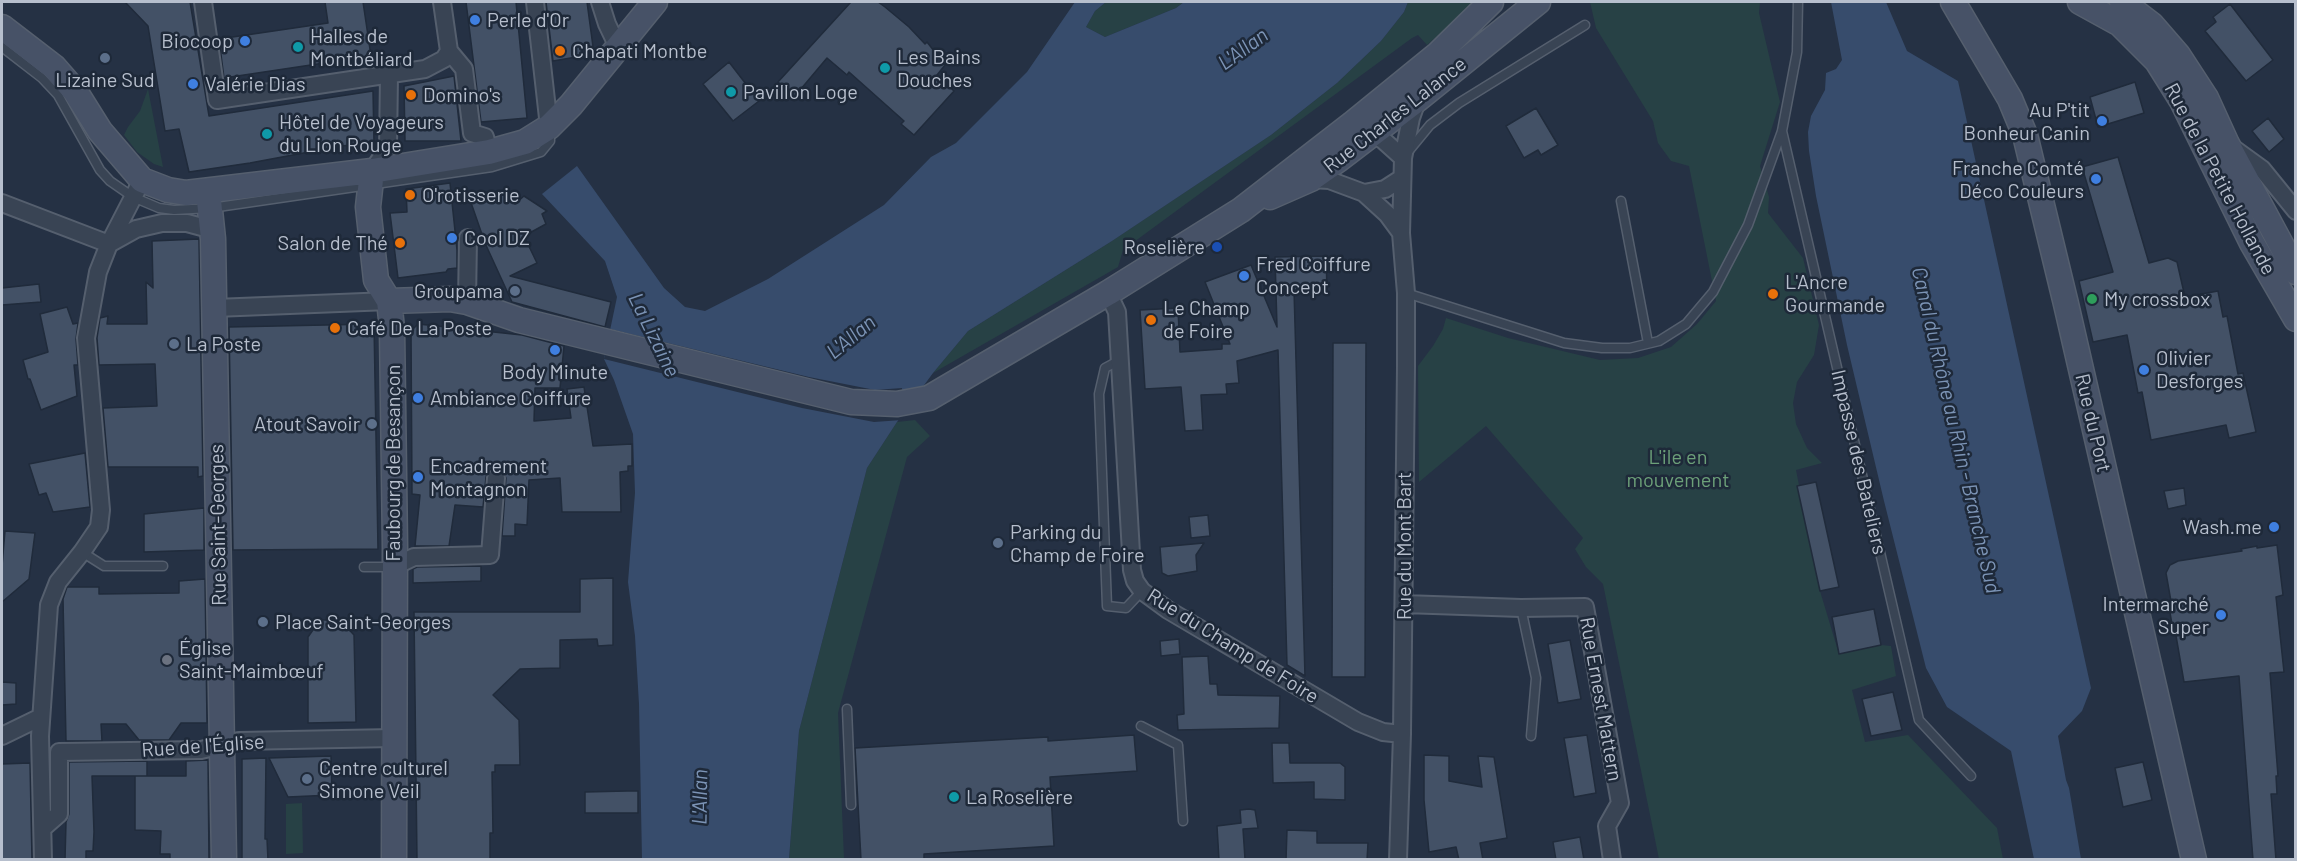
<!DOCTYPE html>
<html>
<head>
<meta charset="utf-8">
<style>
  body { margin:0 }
  #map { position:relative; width:2297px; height:861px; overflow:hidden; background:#253144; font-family:Barlow,sans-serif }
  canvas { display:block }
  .frame { position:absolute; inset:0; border:3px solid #b7bfcd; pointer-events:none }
</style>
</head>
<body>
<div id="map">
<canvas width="2297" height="861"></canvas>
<div class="frame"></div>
</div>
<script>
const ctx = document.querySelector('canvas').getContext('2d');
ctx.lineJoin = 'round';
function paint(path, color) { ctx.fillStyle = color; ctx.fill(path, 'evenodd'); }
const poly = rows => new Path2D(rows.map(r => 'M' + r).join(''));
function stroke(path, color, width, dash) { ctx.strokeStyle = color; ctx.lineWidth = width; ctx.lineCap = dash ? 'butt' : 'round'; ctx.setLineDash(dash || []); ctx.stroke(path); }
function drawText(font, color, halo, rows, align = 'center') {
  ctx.font = font + ' Barlow,sans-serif'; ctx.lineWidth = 5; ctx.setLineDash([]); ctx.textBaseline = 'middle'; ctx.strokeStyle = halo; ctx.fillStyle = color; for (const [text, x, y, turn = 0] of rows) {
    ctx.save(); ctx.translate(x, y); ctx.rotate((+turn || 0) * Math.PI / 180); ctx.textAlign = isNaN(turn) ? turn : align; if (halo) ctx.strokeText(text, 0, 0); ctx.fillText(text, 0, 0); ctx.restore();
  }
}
paint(poly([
  [1106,2,1184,2,1176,8,1105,37,1086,27,1095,11],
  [1408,2,1477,2,1427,45,1418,35,1412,38,1123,250,1118,267,933,373,968,331,1112,241,1271,135,1337,83,1381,41,1404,12],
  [1590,2,1760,2,1759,13,1780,102,1760,166,1769,197,1768,213,1803,258,1819,325,1814,355,1797,382,1793,403,1796,424,1807,448,1822,463,1796,470,1820,591,1839,654,1881,645,1891,646,1896,676,1852,690,1865,742,1908,735,1997,828,2003,859,1659,859,1603,584,1586,567,1575,549,1583,538,1486,426,1419,482,1418,366,1433,346,1443,329,1446,318,1508,338,1600,360,1638,358,1671,347,1697,324,1716,301,1689,166,1671,161,1658,143,1653,121,1596,28],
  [148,89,163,167,154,164,137,152,124,135,128,127,140,111],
  [915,420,930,436,907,457,838,713,844,859,789,860,799,731,867,468,897,422],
  [302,803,303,853,286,854,286,804]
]), '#274145');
paint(poly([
  [1075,2,1106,2,1095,11,1086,27,1105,37,1176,8,1184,2,1408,2,1404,12,1381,41,1337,83,1271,135,1112,241,968,331,933,373,897,422,867,468,799,731,789,859,642,859,639,704,635,636,628,582,635,493,633,434,614,380,604,359,617,297,605,261,542,194,577,166,664,288,685,307,705,311,768,279,884,205,931,157,956,143,1027,72],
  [1831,2,1886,2,1907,51,1958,81,2091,688,2082,711,2058,736,2066,780,2069,788,2081,859,2034,859,2011,751,1947,707,1926,668,1884,501,1847,345,1816,196,1809,151,1808,132,1811,116,1825,90,1826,73,1836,69,1842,60]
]), '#374c6c');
paint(poly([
  [610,329,809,377,875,390,902,388,904,417,902,420,874,422,802,408,604,359]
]), '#253144');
const building = poly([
  [125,2,190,2,209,116,373,91,374,143,341,146,250,163,189,172,179,129,165,131,148,26,125,2],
  [325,2,363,2,371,56,224,78,219,39,328,23,325,2],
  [466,2,516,2,527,118,481,122,466,2],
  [546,2,587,2,594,54,553,61,546,2],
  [851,2,878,2,885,7,909,27,925,44,927,42,945,65,937,75,954,91,914,135,901,124,904,121,849,72,847,75,827,58,795,96,778,82,851,2],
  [2230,4,2273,60,2246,81,2205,31,2216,22,2213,17,2230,4],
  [729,62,759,101,733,121,703,84,729,62],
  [454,76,461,141,405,141,404,86,454,76],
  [2135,82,2144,113,2098,127,2090,97,2135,82],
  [1536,108,1558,145,1541,155,1538,150,1524,158,1506,126,1536,108],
  [2268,118,2284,139,2269,152,2252,131,2268,118],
  [2118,157,2149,263,2168,258,2177,262,2185,297,2218,291,2223,317,2227,316,2238,374,2243,373,2256,432,2229,438,2226,425,2151,440,2142,392,2138,393,2127,335,2093,342,2079,281,2113,272,2082,167,2118,157],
  [450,183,457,250,457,268,448,269,446,272,398,278,390,213,407,212,406,189,450,183],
  [509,190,515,204,524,196,547,211,542,214,546,224,524,236,537,263,510,276,611,302,605,327,512,302,485,243,468,194,509,190],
  [199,239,203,476,198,477,198,467,108,467,103,408,157,406,155,364,99,365,97,338,100,318,108,316,107,324,147,324,146,282,153,288,152,241,199,239],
  [1326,256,1327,289,1294,290,1305,676,1287,665,1278,350,1237,361,1239,383,1226,384,1227,394,1201,395,1203,430,1185,431,1181,387,1145,389,1140,310,1178,308,1180,352,1222,349,1222,344,1230,344,1205,282,1251,265,1277,327,1275,257,1326,256],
  [39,284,41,302,2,305,2,288,39,284],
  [67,307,73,324,78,323,76,339,78,365,74,365,77,396,41,410,30,379,28,379,23,360,48,352,40,314,67,307],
  [374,324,378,549,233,550,229,327,374,324],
  [418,324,522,335,564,346,560,388,535,388,534,421,571,418,567,389,584,387,593,446,632,444,632,466,628,466,628,471,620,472,621,512,562,512,560,478,529,480,527,525,515,524,515,536,502,536,506,478,502,470,496,468,491,469,486,477,483,507,455,505,449,546,415,546,420,495,412,494,411,331,418,324],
  [1333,343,1366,343,1365,677,1332,677,1333,343],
  [85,453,90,507,53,512,46,493,39,495,29,464,85,453],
  [1816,482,1839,587,1820,591,1797,486,1816,482],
  [2184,488,2186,505,2168,509,2164,491,2184,488],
  [204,508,204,550,144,552,144,514,204,508],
  [1208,515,1210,536,1191,538,1189,517,1208,515],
  [5,531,35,533,29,579,2,602,2,566,5,531],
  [1204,543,1196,555,1197,571,1168,576,1162,573,1160,547,1204,543],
  [2277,545,2283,595,2276,597,2284,672,2270,673,2278,776,2276,776,2277,794,2271,794,2276,860,2253,860,2239,676,2184,682,2175,630,2173,630,2169,607,2172,607,2166,573,2170,565,2178,561,2242,551,2241,549,2257,546,2257,548,2277,545],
  [481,566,481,581,413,583,413,569,417,567,481,566],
  [613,578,613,645,598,646,597,639,560,640,560,668,520,669,493,695,519,720,520,765,495,765,495,772,492,772,493,833,490,833,490,860,417,860,414,612,580,612,580,579,613,578],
  [205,579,207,723,181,723,169,740,139,740,126,724,101,724,102,741,66,741,63,599,67,587,99,587,99,594,179,593,179,581,205,579],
  [1874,609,1881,645,1839,654,1832,617,1874,609],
  [320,620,340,620,354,635,356,722,308,723,308,637,320,620],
  [1179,639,1180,654,1161,656,1160,641,1179,639],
  [1570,640,1581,699,1558,703,1548,644,1570,640],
  [1208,656,1210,684,1217,684,1218,695,1280,696,1279,728,1178,730,1177,715,1184,714,1182,657,1208,656],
  [2,682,16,683,16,704,2,705,2,682],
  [1893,692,1902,730,1871,736,1862,699,1893,692],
  [1134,735,1137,771,1050,777,1054,846,924,854,924,860,861,860,855,748,1048,737,1048,741,1134,735],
  [1587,735,1596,793,1574,797,1564,738,1587,735],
  [1272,743,1289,743,1290,763,1340,763,1345,767,1345,800,1314,799,1314,782,1273,783,1272,743],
  [1424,755,1449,756,1449,781,1482,787,1478,756,1494,757,1507,838,1480,843,1483,860,1459,860,1456,847,1429,852,1424,800,1424,755],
  [331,756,332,795,288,797,269,758,331,756],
  [266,758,265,839,267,839,268,860,242,860,242,759,266,758],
  [208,760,209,860,170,860,170,854,160,854,161,831,135,830,135,776,186,776,186,761,208,760],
  [147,761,147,776,92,776,94,832,93,851,86,851,86,860,65,860,66,822,69,814,69,762,147,761],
  [2143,762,2152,800,2123,807,2115,768,2143,762],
  [30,763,32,860,2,860,2,764,30,763],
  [627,791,638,791,638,813,585,813,585,792,627,791],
  [1249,809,1255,810,1258,828,1243,829,1245,859,1219,860,1217,826,1241,823,1240,810,1249,809],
  [1287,830,1317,831,1317,843,1368,843,1367,860,1286,860,1287,830],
  [1580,837,1584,860,1556,860,1553,842,1580,837]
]);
paint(building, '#435166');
stroke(building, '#202b3b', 1.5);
const lane = poly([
  [2,47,42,78,58,95,100,170,110,181,133,197,159,208,174,210,211,208,492,167,541,152,550,141,550,132],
  [1782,131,1919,720,1971,776],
  [1407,153,1430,125,1459,103,1585,25],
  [1621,201,1648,343],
  [1406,293,1564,343,1602,348,1630,348,1659,341,1686,324,1713,292,1748,225,1782,131,1797,52,1798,2],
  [1120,360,1105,368,1099,394,1107,606,1126,608,1142,591],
  [82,552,104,566,163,566],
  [364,567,393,567],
  [1521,608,1536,678,1531,736],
  [847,709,851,805],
  [1141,726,1178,745,1183,821]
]);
const street = poly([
  [203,2,217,100,425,69,444,59,449,51],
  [442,2,449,51],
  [535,2,549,127],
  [600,2,607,24,618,47],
  [449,51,464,69,472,133,485,137,489,152],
  [1366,130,1383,140,1403,158,1401,233,1406,293,1406,367,1402,734,1398,860],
  [2233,148,2262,169,2296,211],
  [1403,158,1411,118,1417,101],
  [372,171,388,148,389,76],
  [1311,179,1329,180,1364,193,1387,214,1401,233],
  [1364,193,1385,189,1402,178],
  [2,203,109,244],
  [109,244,136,229,162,223,187,223,213,230],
  [1108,293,1117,312,1132,570,1135,581,1142,591,1168,610,1358,722,1383,732,1402,734],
  [467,302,468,238],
  [215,308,389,301],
  [393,567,414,557,490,555,496,478],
  [1404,604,1521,608,1585,607,1620,803,1607,826,1612,860],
  [2,736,41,717],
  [43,828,59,814,59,752,201,750,239,741,393,738],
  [43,860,40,736,49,605,58,582,82,552,99,527,101,510,86,338,98,272,109,244,142,180]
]);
const secondary = poly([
  [1953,2,2010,99,2025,135,2066,304,2194,860],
  [2080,2,2120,24,2157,61,2182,101,2252,243,2296,319],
  [2122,2,2152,25,2178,55,2206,98,2227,144,2296,272],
  [2,27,54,67,75,91,100,131,142,180,168,190,186,193,372,171,489,152,525,142,549,127,571,105,655,2],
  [372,171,368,207,376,280,389,301,392,328,395,548,394,860],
  [208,191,213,239,224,860],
  [1270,197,1311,179,1338,160,1418,99,1538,2],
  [389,301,450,299,467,302,519,320,851,402,897,404,929,398,1108,293,1241,210,1352,124,1438,54,1491,2]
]);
stroke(lane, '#555f6e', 11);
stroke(street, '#555f6e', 20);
stroke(secondary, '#555f6e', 27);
stroke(lane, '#394454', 8);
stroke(street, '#394454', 16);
stroke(secondary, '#475267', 24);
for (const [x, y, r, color] of [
  [475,20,6,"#3f7fe0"],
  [245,41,6,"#3f7fe0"],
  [298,47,6,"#0f9aa8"],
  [560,51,6,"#e8710a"],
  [105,58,6,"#5c6f8a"],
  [885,68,6,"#0f9aa8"],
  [193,84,6,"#3f7fe0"],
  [731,92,6,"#0f9aa8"],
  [411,95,6,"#e8710a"],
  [2102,121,6,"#3f7fe0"],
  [267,134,6,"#0f9aa8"],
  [2096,179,6,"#3f7fe0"],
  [410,195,6,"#e8710a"],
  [452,238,6,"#3f7fe0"],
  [400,243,6,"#e8710a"],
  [1217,247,6,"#1a4fb4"],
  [1244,276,6,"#3f7fe0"],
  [515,291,6,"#5c6f8a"],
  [1773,294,6,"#e8710a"],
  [2092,299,6,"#2e9e5b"],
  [1151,320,6,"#e8710a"],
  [335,328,6,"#e8710a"],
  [174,344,6,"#5c6f8a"],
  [555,350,6,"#3f7fe0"],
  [2144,370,6,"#3f7fe0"],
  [418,398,6,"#3f7fe0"],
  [372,424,6,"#5c6f8a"],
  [418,477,6,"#3f7fe0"],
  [2274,527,6,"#3f7fe0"],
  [998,543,6,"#5c6f8a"],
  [2221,615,6,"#3f7fe0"],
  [263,622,6,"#5c6f8a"],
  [167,660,6,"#6b7280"],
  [307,779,6,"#5c6f8a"],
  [954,797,6,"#0f9aa8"]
]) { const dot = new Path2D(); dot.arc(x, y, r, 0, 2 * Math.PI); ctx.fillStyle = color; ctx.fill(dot); stroke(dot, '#1e2939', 2); }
drawText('20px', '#b7bfcd', '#1e2939', [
  ["Perle d'Or",487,20],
  ["Halles de",310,36],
  ["Montbéliard",310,59],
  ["Biocoop",233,41,"right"],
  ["Chapati Montbe",572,51],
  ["Les Bains",897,57],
  ["Douches",897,80],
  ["Lizaine Sud",105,80,"center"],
  ["Valérie Dias",205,84],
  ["Pavillon Loge",743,92],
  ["Domino's",423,95],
  ["Au P'tit",2090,110,"right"],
  ["Bonheur Canin",2090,133,"right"],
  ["Hôtel de Voyageurs",279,122],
  ["du Lion Rouge",279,145],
  ["Franche Comté",2084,168,"right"],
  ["Déco Couleurs",2084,191,"right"],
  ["O'rotisserie",422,195],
  ["Cool DZ",464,238],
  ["Salon de Thé",388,243,"right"],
  ["Roselière",1205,247,"right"],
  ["Fred Coiffure",1256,264],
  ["Concept",1256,287],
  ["L'Ancre",1785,282],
  ["Gourmande",1785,305],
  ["Groupama",503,291,"right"],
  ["My crossbox",2104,299],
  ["Le Champ",1163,308],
  ["de Foire",1163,331],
  ["Café De La Poste",347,328],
  ["La Poste",186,344],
  ["Olivier",2156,358],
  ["Desforges",2156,381],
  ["Body Minute",555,372,"center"],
  ["Ambiance Coiffure",430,398],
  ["Atout Savoir",360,424,"right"],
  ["Encadrement",430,466],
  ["Montagnon",430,489],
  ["Wash.me",2262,527,"right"],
  ["Parking du",1010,532],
  ["Champ de Foire",1010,555],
  ["Intermarché",2209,604,"right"],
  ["Super",2209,627,"right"],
  ["Place Saint-Georges",275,622],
  ["Église",179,648],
  ["Saint-Maimbœuf",179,671],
  ["Centre culturel",319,768],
  ["Simone Veil",319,791],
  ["La Roselière",966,797]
], 'left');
drawText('20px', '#b7bfcd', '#1e2939', [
  ["Rue Charles Lalance",1395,115,-38],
  ["Rue de la Petite Hollande",2220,179,62],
  ["Rue du Port",2093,423,77],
  ["Impasse des Bateliers",1859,462,77],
  ["Faubourg de Besançon",393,463,-90],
  ["Rue Saint-Georges",218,525,-91],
  ["Rue du Mont Bart",1404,546,-90],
  ["Rue du Champ de Foire",1233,646,32],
  ["Rue Ernest Mattern",1601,699,80],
  ["Rue de l'Église",203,746,-4]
]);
drawText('20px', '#6ca079', '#1e2939', [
  ["L'ile en",1678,457],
  ["mouvement",1678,480]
]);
drawText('italic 21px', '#7c94b6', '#1e2939', [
  ["L'Allan",1243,49,-36],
  ["La Lizaine",654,335,64],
  ["L'Allan",851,337,-39],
  ["Canal du Rhône au Rhin - Branche Sud",1956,430,77],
  ["L'Allan",700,797,-89]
]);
</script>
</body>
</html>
